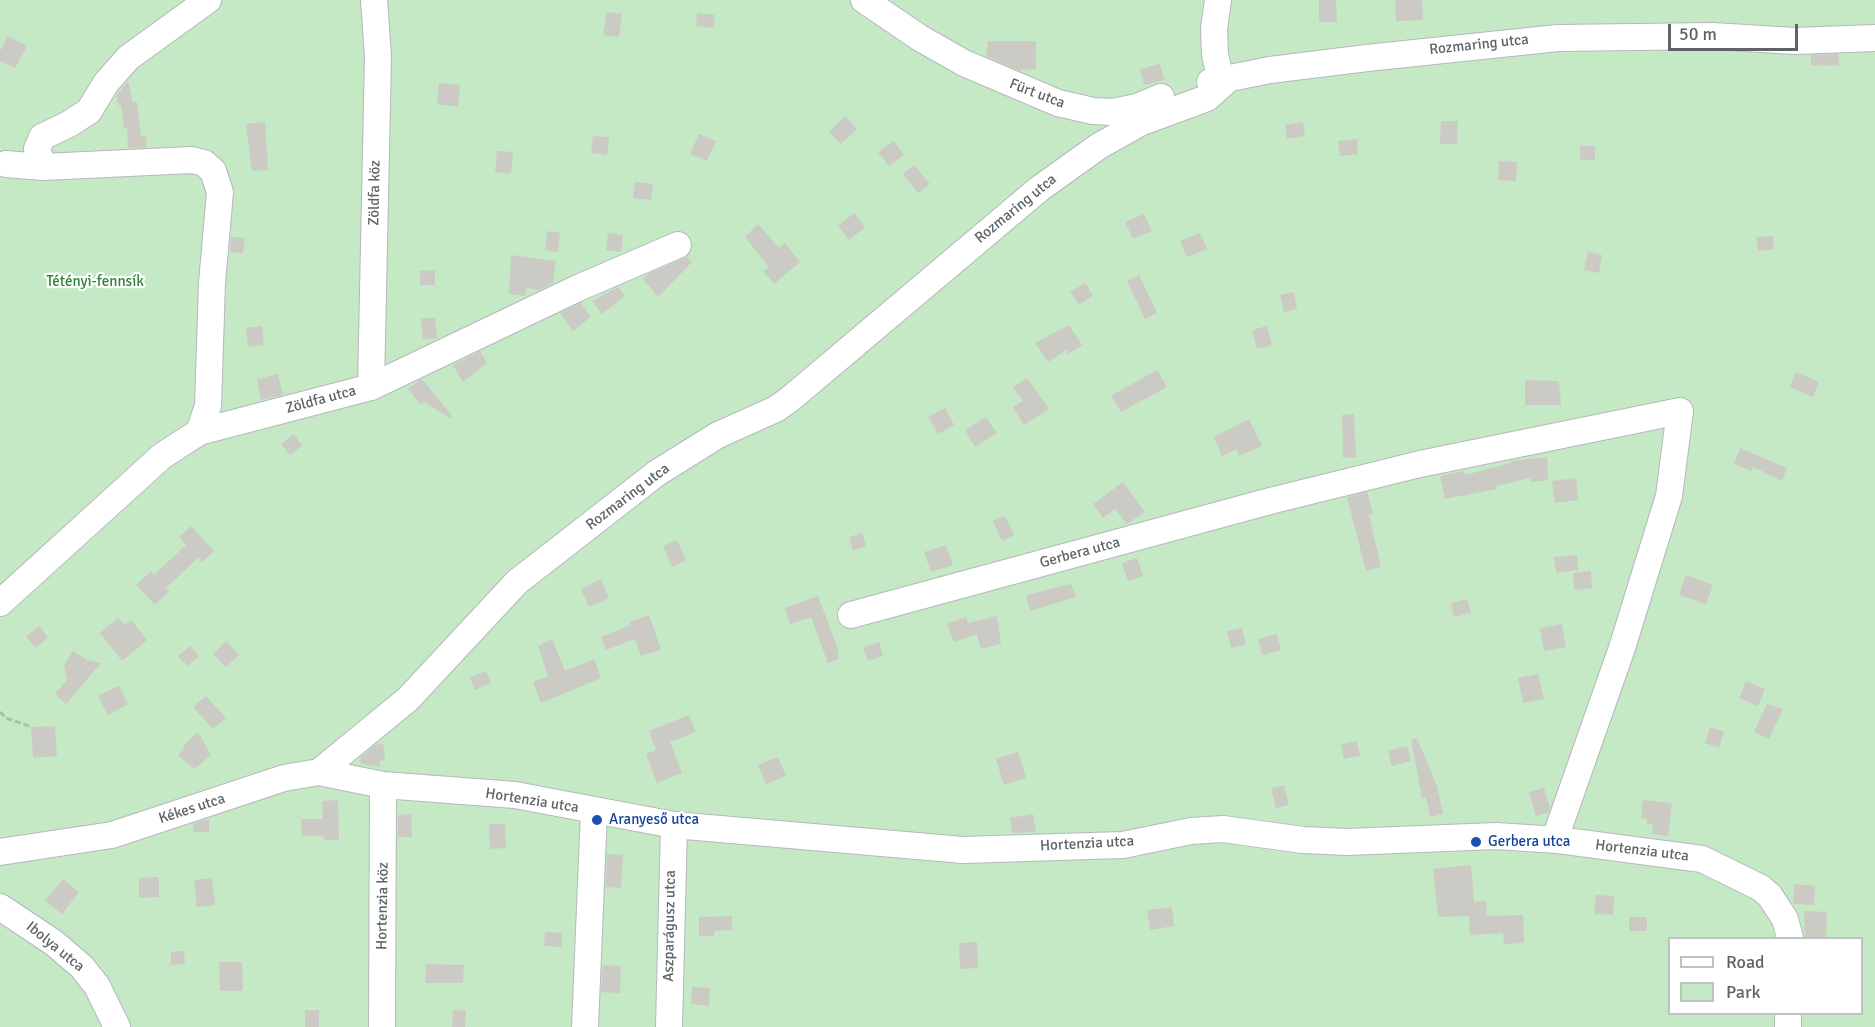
<!DOCTYPE html>
<html>
<head>
<meta charset="utf-8">
<style>
  body { margin:0 }
  #map { position:relative; width:1875px; height:1027px; overflow:hidden; background:#f1efe8; font-family:Signika,sans-serif }
  canvas { display:block }
  .legend { position:absolute; left:1668px; top:937px; width:195px; height:78px; box-sizing:border-box; background:#fff; border:2px solid #bfc1c3; margin:0; padding:8px 10px; list-style:none; font-size:18px; color:#5f6368 }
  .legend li { display:flex; align-items:center; gap:12px; height:30px }
  .legend b { width:30px; border:2px solid #bfc1c3 }
  .scale { position:absolute; left:1668px; top:24px; width:130px; height:27px; box-sizing:border-box; border:3px solid #5f6368; border-top:0; padding-left:8px; font-size:18px; line-height:21px; white-space:nowrap; color:#5f6368; -webkit-text-stroke:4px #fff; paint-order:stroke }
</style>
</head>
<body>
<div id="map">
<canvas width="1875" height="1027"></canvas>
<ul class="legend">
<li><b style="height:8px;background:#fff"></b>Road</li>
<li><b style="height:16px;background:#c5e8c5"></b>Park</li>
</ul>
<div class="scale">50 m</div>
</div>
<script>
const ctx = document.querySelector('canvas').getContext('2d');
ctx.lineJoin = 'round';
function paint(path, color) { ctx.fillStyle = color; ctx.fill(path, 'evenodd'); }
const poly = rows => new Path2D(rows.map(r => 'M' + r).join(''));
function stroke(path, color, width, dash) { ctx.strokeStyle = color; ctx.lineWidth = width; ctx.lineCap = dash ? 'butt' : 'round'; ctx.setLineDash(dash || []); ctx.stroke(path); }
function drawText(font, color, halo, rows, align = 'center') {
  ctx.font = font + ' Signika,sans-serif'; ctx.lineWidth = 4.5; ctx.setLineDash([]); ctx.textBaseline = 'middle'; ctx.strokeStyle = halo; ctx.fillStyle = color; for (const [text, x, y, turn = 0] of rows) {
    ctx.save(); ctx.translate(x, y); ctx.rotate((+turn || 0) * Math.PI / 180); ctx.textAlign = isNaN(turn) ? turn : align; if (halo) ctx.strokeText(text, 0, 0); ctx.fillText(text, 0, 0); ctx.restore();
  }
}
paint(poly([
  [0,0,1875,0,1875,1027,0,1027],
  [1670,938,1862,938,1862,1014,1670,1014]
]), '#c5e8c5');
paint(poly([
  [1319,0,1336,0,1337,22,1319,22],
  [1395,0,1422,0,1423,20,1396,21],
  [607,12,622,14,619,37,603,35],
  [697,13,715,15,713,28,696,26],
  [8,36,27,46,15,68,0,61,0,51],
  [988,41,1036,41,1036,69,1018,70,986,56],
  [1838,54,1839,66,1811,65,1811,55],
  [1160,64,1164,80,1144,85,1140,69],
  [128,81,133,102,137,102,141,137,146,136,147,147,128,148,127,128,124,128,121,105,119,106,116,96],
  [439,83,460,85,458,107,437,104],
  [845,116,857,129,841,144,829,132],
  [1441,121,1458,121,1457,144,1440,144],
  [265,122,268,170,252,171,246,124],
  [1303,122,1305,136,1287,139,1285,125],
  [699,134,716,141,707,161,690,154],
  [593,136,609,137,607,155,591,153],
  [1357,139,1358,154,1340,156,1338,141],
  [894,141,904,155,889,166,878,152],
  [1580,146,1595,146,1595,160,1580,160],
  [497,151,513,152,511,174,495,172],
  [1499,161,1517,162,1516,181,1498,180],
  [914,165,930,184,918,193,903,174],
  [635,182,653,184,651,200,633,198],
  [854,213,865,227,849,240,838,226],
  [1144,214,1152,231,1133,239,1125,222],
  [758,224,779,248,785,243,800,262,774,284,763,271,769,267,745,237],
  [547,231,560,233,558,252,545,250],
  [608,233,623,235,621,252,606,250],
  [1200,233,1207,249,1187,257,1180,241],
  [1773,236,1774,249,1758,251,1756,237],
  [231,237,245,238,243,253,230,252],
  [1588,252,1602,255,1599,273,1584,270],
  [511,255,556,261,553,283,539,290,526,288,525,296,509,294],
  [687,257,692,262,658,297,643,279,650,273],
  [435,270,435,285,420,285,420,271],
  [1139,275,1157,313,1145,319,1127,281],
  [1085,283,1093,295,1079,305,1070,292],
  [618,287,625,296,602,314,592,301],
  [1294,292,1297,309,1284,312,1280,295],
  [581,303,591,317,573,331,560,313],
  [435,317,437,338,423,339,421,319],
  [1069,325,1082,345,1068,354,1066,350,1048,362,1035,343],
  [262,326,264,345,248,347,246,328],
  [1267,326,1272,345,1257,349,1252,330],
  [480,351,487,363,463,382,453,365],
  [1157,370,1167,387,1121,412,1111,396],
  [1796,372,1819,382,1813,397,1790,387],
  [278,374,283,395,261,400,257,379],
  [1027,378,1049,409,1024,425,1013,407,1023,401,1013,387],
  [422,379,452,416,450,418,424,402,421,405,408,389],
  [1525,380,1559,381,1561,405,1525,405],
  [945,408,954,425,938,434,928,417],
  [1354,414,1356,457,1343,458,1342,415],
  [986,417,997,433,975,447,965,430],
  [1249,419,1262,446,1239,456,1236,449,1222,456,1214,437],
  [294,434,302,446,290,455,281,444],
  [1740,448,1787,468,1782,481,1753,467,1751,471,1734,464],
  [1547,457,1548,480,1531,482,1530,478,1496,486,1497,489,1445,499,1440,476,1464,471,1465,475,1511,463,1511,461],
  [1576,478,1578,500,1555,503,1552,481],
  [1123,482,1145,512,1127,524,1115,509,1103,518,1093,504],
  [1367,492,1373,514,1369,515,1381,567,1366,571,1347,497],
  [1005,516,1014,535,1002,541,993,521],
  [191,526,214,551,202,562,198,558,166,588,169,591,155,605,136,585,151,571,154,575,186,545,179,537],
  [862,533,866,546,853,551,849,537],
  [677,540,686,560,672,567,663,546],
  [946,545,953,565,931,572,924,552],
  [1577,555,1578,570,1556,573,1554,557],
  [1137,558,1143,576,1128,581,1122,563],
  [1591,571,1592,588,1574,590,1573,573],
  [1686,575,1713,585,1706,604,1679,595],
  [601,579,609,598,589,607,581,589],
  [1071,584,1076,597,1030,611,1026,595],
  [818,596,838,649,839,659,828,663,811,617,790,624,785,608],
  [1467,599,1471,613,1454,617,1451,603],
  [649,615,661,650,641,656,635,639,606,650,601,637,630,625,629,622],
  [997,616,1001,644,981,649,977,634,954,642,947,624,966,617,968,623],
  [118,618,124,625,131,620,147,640,122,661,100,633],
  [1562,624,1566,647,1544,651,1540,628],
  [39,626,48,637,36,648,26,637],
  [1242,628,1246,645,1231,648,1227,631],
  [1277,634,1281,650,1262,655,1258,639],
  [552,639,565,671,594,659,601,678,541,703,533,682,548,676,538,646],
  [226,641,239,655,226,667,213,654],
  [879,642,883,656,868,661,863,648],
  [190,646,199,656,187,666,178,656],
  [73,651,87,660,101,663,66,704,55,694,67,680,64,665],
  [486,671,491,683,475,690,470,677],
  [1538,674,1544,699,1523,703,1518,678],
  [1746,681,1765,689,1758,706,1739,698],
  [119,686,128,704,108,715,98,696],
  [206,696,226,718,213,729,193,707],
  [1767,704,1783,709,1769,739,1754,732],
  [689,715,696,732,670,742,682,773,657,783,646,754,656,750,649,731],
  [55,726,57,756,33,758,31,727],
  [1710,727,1724,732,1719,748,1705,743],
  [198,732,211,755,194,769,178,755,184,749,183,746],
  [1417,738,1437,786,1443,814,1430,817,1426,797,1422,798,1411,740],
  [1357,741,1360,756,1344,759,1341,744],
  [383,744,385,760,379,761,380,767,361,764,360,758,375,745],
  [1407,746,1411,761,1392,766,1388,751],
  [1018,752,1026,778,1004,785,996,759],
  [778,757,786,776,766,784,758,765],
  [1284,785,1289,805,1276,808,1271,788],
  [1544,788,1550,808,1548,813,1536,816,1529,792],
  [338,800,339,840,324,840,323,836,302,836,301,819,323,819,322,801],
  [1643,800,1672,803,1668,836,1652,834,1653,824,1647,824,1647,819,1641,818],
  [411,814,412,837,398,837,398,815],
  [1033,814,1036,832,1012,833,1010,818],
  [209,819,209,832,194,832,193,824],
  [489,824,505,824,506,848,490,849],
  [607,854,623,855,621,888,606,887],
  [1471,865,1474,902,1486,901,1487,916,1523,915,1524,943,1504,944,1503,933,1470,935,1469,916,1438,917,1433,869],
  [159,877,159,897,139,898,139,878],
  [212,878,215,905,197,907,194,880],
  [63,879,79,892,62,914,45,901],
  [1794,884,1815,886,1814,905,1793,904],
  [1596,895,1614,896,1613,915,1594,914],
  [1172,907,1174,926,1150,930,1147,910],
  [1804,911,1827,912,1826,939,1805,939],
  [732,916,732,930,714,931,714,936,699,936,699,917],
  [1629,917,1647,917,1647,931,1629,931],
  [545,932,562,933,562,947,544,946],
  [977,942,978,968,960,969,959,943],
  [184,951,185,964,171,965,171,952],
  [219,962,242,962,243,991,220,991],
  [426,964,464,965,463,983,425,983],
  [603,965,621,966,620,993,601,992],
  [692,987,710,988,709,1006,691,1004],
  [305,1010,319,1010,319,1027,305,1027],
  [453,1010,466,1011,465,1027,452,1027]
]), '#cccac5');
const minor = poly([
  [864,0,920,38,964,63,1058,103,1093,111,1112,112,1137,107,1161,97],
  [1218,0,1214,29,1215,55,1219,72,1227,80],
  [1210,82,1270,70,1367,58,1558,38,1713,36,1794,41,1875,38],
  [6,164,43,167,192,160,204,163,213,171,220,192,212,283,208,406,199,432],
  [43,167,37,149,42,137,69,124,89,111,106,83,128,58,208,0],
  [371,387,378,56,374,0],
  [0,603,162,456,199,432,371,387,578,288,678,245],
  [851,615,1270,501,1420,464,1680,411,1669,496,1622,648,1559,827,1558,840],
  [319,772,408,699,517,582,657,473,718,435,776,409,790,399,1039,189,1099,146,1142,122,1207,98,1227,80],
  [0,852,112,835,284,778,319,772,383,785,515,795,674,825,963,850,1123,845,1191,831,1223,829,1303,840,1347,842,1496,836,1558,840,1702,859,1761,888,1770,896,1785,919,1790,938],
  [0,907,54,943,82,967,97,986,117,1027],
  [382,1027,383,785],
  [585,1027,594,811],
  [669,1027,674,825],
  [1788,1027,1788,1014]
]);
stroke(minor, '#b5b8bc', 28);
stroke(poly([
  [0,712,6,718,29,726]
]), '#9cc7a9', 3, [6, 3]);
stroke(minor, '#fff', 26);
for (const [x, y, r, color] of [
  [597,820,6,"#1a4fb4"],
  [1476,842,6,"#1a4fb4"]
]) { const dot = new Path2D(); dot.arc(x, y, r, 0, 2 * Math.PI); ctx.fillStyle = color; ctx.fill(dot); stroke(dot, '#fff', 2); }
drawText('15px', '#5f6368', '#fff', [
  ["Rozmaring utca",1479,45,-6],
  ["Fürt utca",1037,94,21],
  ["Zöldfa köz",375,193,-89],
  ["Rozmaring utca",1016,209,-39],
  ["Zöldfa utca",321,400,-15],
  ["Rozmaring utca",628,497,-37],
  ["Gerbera utca",1080,553,-15],
  ["Hortenzia utca",532,801,9],
  ["Kékes utca",192,809,-18],
  ["Hortenzia utca",1087,844,-3],
  ["Hortenzia utca",1642,851,7],
  ["Hortenzia köz",383,906,-89],
  ["Aszparágusz utca",670,926,-89],
  ["Ibolya utca",55,947,39]
]);
drawText('15px', '#348238', '#fff', [
  ["Tétényi-fennsík",95,282]
]);
drawText('15px', '#164399', '#fff', [
  ["Aranyeső utca",609,820],
  ["Gerbera utca",1488,842]
], 'left');
</script>
</body>
</html>
